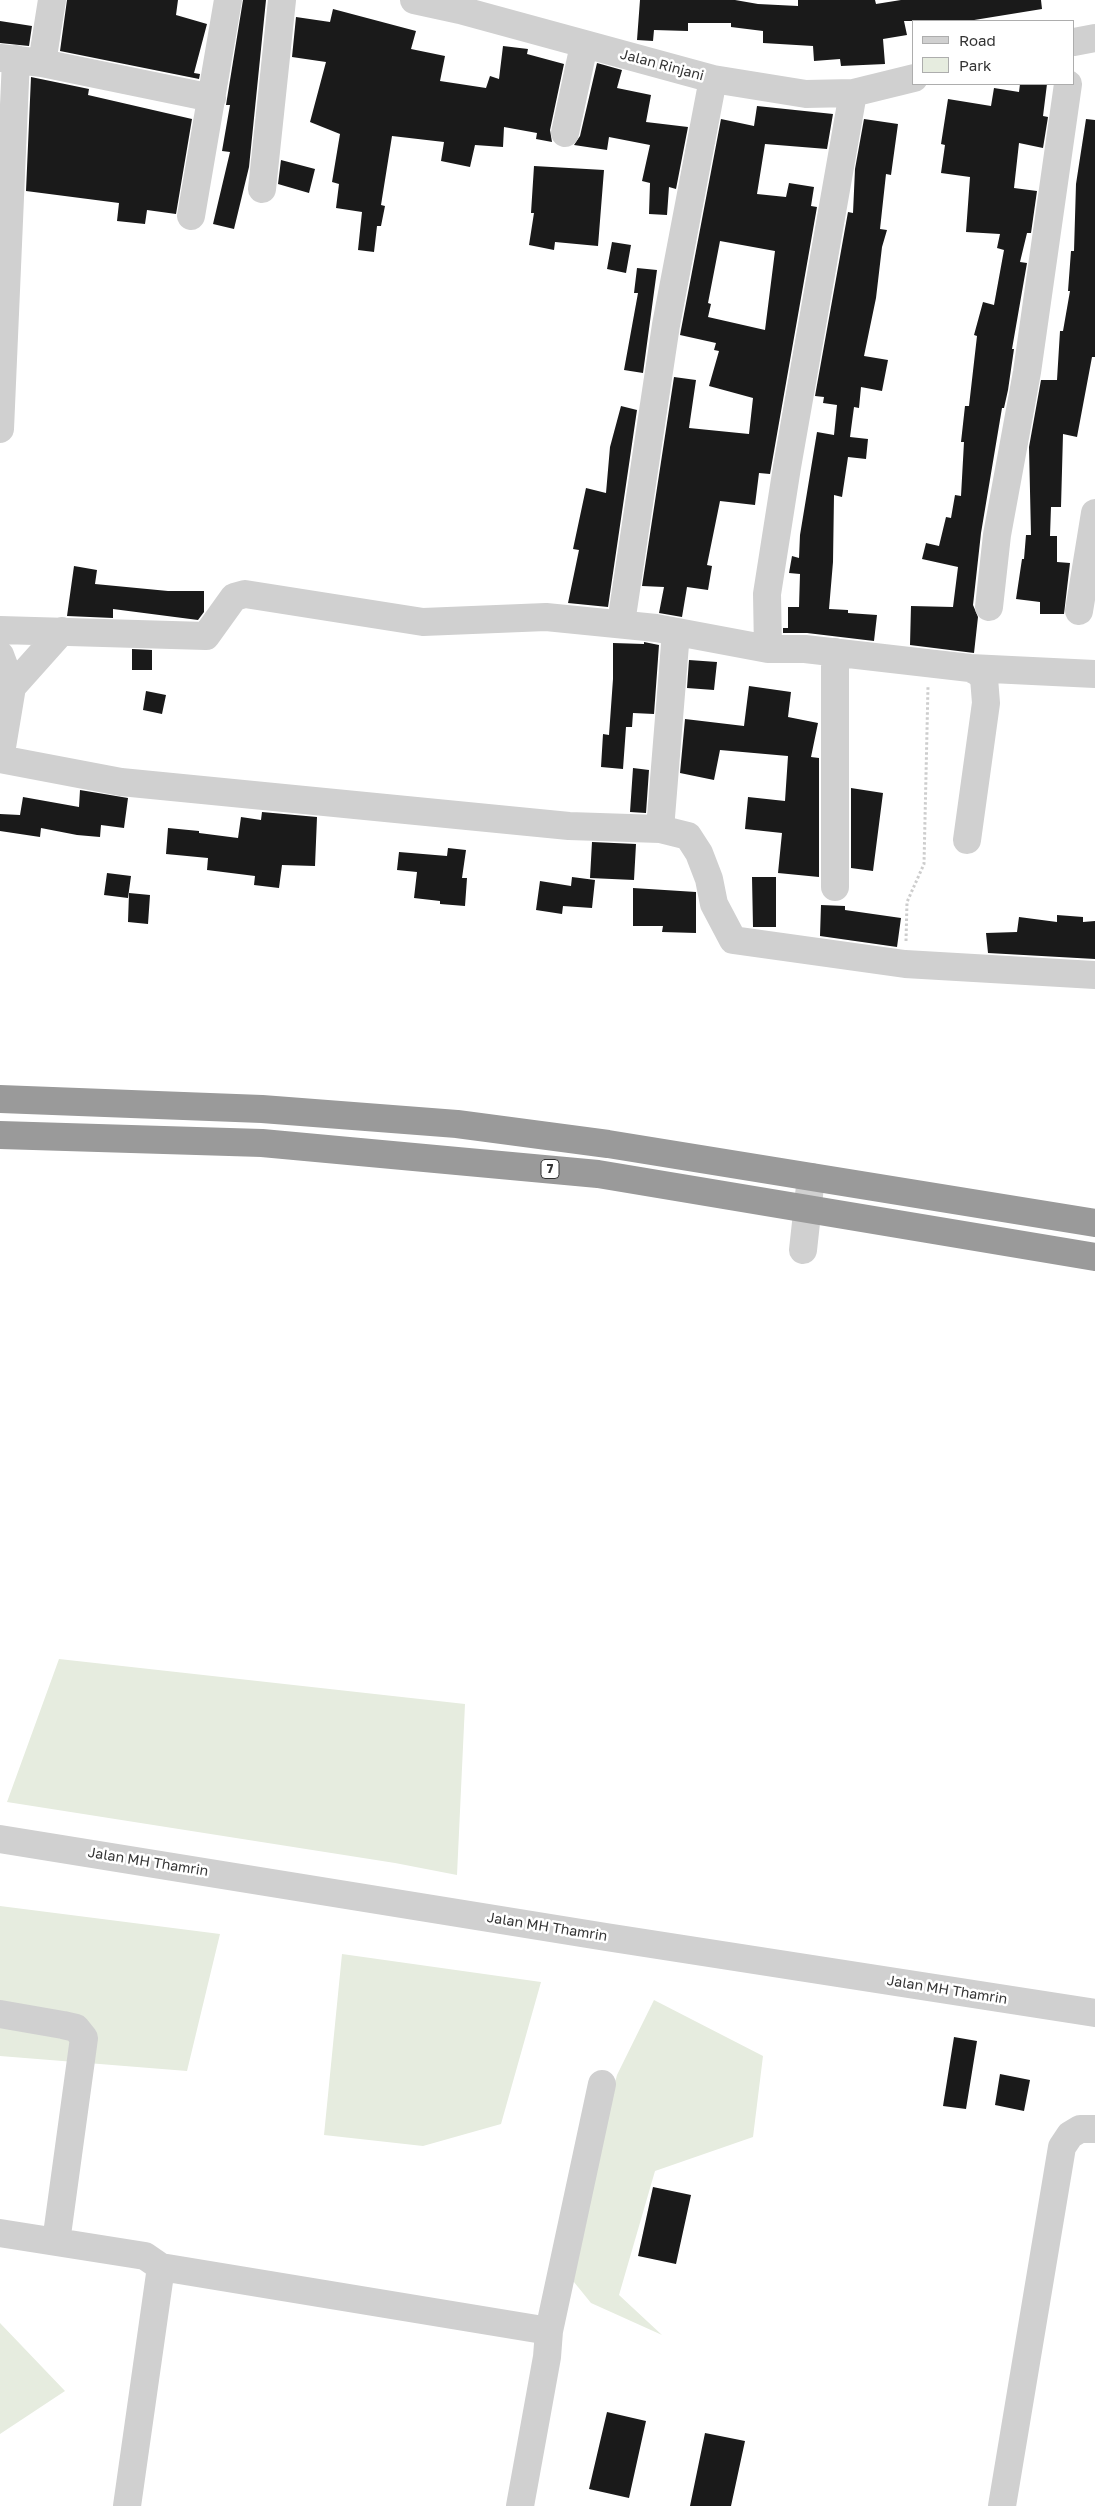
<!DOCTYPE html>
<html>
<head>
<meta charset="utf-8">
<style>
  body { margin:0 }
  #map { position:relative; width:1095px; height:2506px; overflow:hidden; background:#fff; font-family:"Golos Text",sans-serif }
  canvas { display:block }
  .legend { position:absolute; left:912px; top:20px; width:162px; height:65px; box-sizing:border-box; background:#fff; border:1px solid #adadad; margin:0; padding:6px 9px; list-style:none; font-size:15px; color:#333 }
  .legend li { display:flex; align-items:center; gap:10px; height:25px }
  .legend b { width:25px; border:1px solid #adadad }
</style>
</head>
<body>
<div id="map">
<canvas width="1095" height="2506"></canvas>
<ul class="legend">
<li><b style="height:6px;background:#d0d0d0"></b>Road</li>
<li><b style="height:14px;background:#e6ecdf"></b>Park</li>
</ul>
</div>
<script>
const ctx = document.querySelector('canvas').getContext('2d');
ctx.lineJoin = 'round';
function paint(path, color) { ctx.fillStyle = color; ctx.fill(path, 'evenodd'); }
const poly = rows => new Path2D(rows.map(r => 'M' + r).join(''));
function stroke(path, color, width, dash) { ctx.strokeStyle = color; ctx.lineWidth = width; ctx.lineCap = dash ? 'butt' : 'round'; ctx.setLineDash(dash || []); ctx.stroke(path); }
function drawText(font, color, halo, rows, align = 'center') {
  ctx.font = font + ' "Golos Text",sans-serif'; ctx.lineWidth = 5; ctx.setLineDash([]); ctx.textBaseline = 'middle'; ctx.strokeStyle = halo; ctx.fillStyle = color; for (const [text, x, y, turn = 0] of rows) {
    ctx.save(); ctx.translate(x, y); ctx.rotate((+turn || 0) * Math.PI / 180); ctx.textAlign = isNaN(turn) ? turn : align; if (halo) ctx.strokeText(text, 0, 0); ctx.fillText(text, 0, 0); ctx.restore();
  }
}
paint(poly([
  [59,1659,465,1704,457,1875,395,1863,7,1802],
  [0,1906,220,1934,187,2071,0,2056],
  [342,1954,541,1982,501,2124,423,2146,324,2135],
  [654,2000,763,2056,753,2137,655,2171,619,2295,662,2335,591,2303,565,2271,617,2075],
  [0,2323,65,2391,0,2434]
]), '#e6ecdf');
paint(poly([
  [67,0,178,0,176,15,207,24,194,73,200,74,199,79,60,51],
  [243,0,266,0,249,167,234,229,213,224,230,152,222,151,230,105,226,105],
  [640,0,735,0,758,4,798,6,798,0,875,0,876,4,901,0,1041,0,1042,9,968,21,904,21,907,35,883,39,885,64,841,66,840,59,814,61,813,46,763,43,763,31,731,27,731,23,688,23,688,31,654,30,653,41,637,40],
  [333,9,416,31,411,49,445,56,440,81,486,88,490,76,499,79,503,46,528,49,527,54,564,64,550,130,552,142,536,139,537,133,504,127,503,147,475,145,470,167,441,161,444,142,392,136,381,205,385,206,381,226,377,226,374,252,358,250,362,212,336,208,339,184,332,182,340,134,310,122,326,62,292,57,296,17,330,22],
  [0,21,32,26,29,46,0,43],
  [597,63,622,70,617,88,651,95,646,122,688,127,676,189,669,187,667,215,649,214,650,183,642,181,650,145,609,137,607,150,574,145,580,136],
  [31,77,89,89,88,95,192,119,176,214,147,210,145,224,117,221,119,203,26,191],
  [1020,84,1047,84,1043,116,1048,117,1043,148,1019,143,1014,188,1037,191,1031,233,1027,233,1020,262,1027,263,1012,349,1014,349,1008,390,1004,408,1002,408,981,533,973,605,978,617,974,653,910,645,911,606,953,607,958,567,922,559,926,543,939,546,946,517,951,518,955,495,961,496,964,442,961,442,965,406,969,406,977,336,974,335,983,302,994,305,1004,250,997,248,1000,234,966,232,970,177,941,173,945,145,941,144,948,99,991,106,994,88,1019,92],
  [757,106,833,114,827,149,765,144,757,194,786,197,789,183,814,187,811,206,817,207,770,474,759,473,755,505,720,501,707,565,712,566,708,590,687,587,682,617,659,613,664,587,642,586,674,377,696,380,689,428,749,434,753,398,709,386,719,351,714,350,716,343,680,335,721,119,754,126],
  [720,241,775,251,765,330,708,317,711,304,708,303],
  [864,119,898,124,891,175,886,174,880,229,887,230,882,247,876,298,864,356,888,360,882,391,861,387,859,408,854,407,850,437,868,439,866,459,848,457,842,497,834,495,833,562,829,609,848,610,848,613,877,615,874,641,807,633,783,633,783,628,788,628,788,607,799,607,800,574,789,573,792,556,799,558,800,535,817,432,834,435,837,405,823,403,824,397,815,396,848,212,853,213,855,169],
  [1086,119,1095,120,1095,357,1092,357,1077,437,1063,434,1061,507,1051,507,1050,536,1057,536,1057,562,1070,563,1064,614,1040,614,1040,602,1016,599,1022,559,1024,559,1026,535,1031,535,1029,447,1041,380,1057,380,1060,331,1063,331,1070,291,1068,291,1071,251,1074,251,1076,184],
  [281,160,315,169,309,193,278,184],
  [534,166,604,170,598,246,555,242,554,250,529,245,534,213,531,213],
  [612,242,631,245,626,273,607,269],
  [637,268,657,270,643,373,624,370,638,293,634,293],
  [621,406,637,410,608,607,568,603,579,550,573,549,586,488,606,493,610,447],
  [74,566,97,570,95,584,168,591,204,591,204,612,198,620,113,609,113,618,67,616],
  [644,642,659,645,654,714,633,713,632,727,626,727,623,769,601,767,603,734,609,735,613,679,613,643,644,644],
  [132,649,152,650,152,670,132,670],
  [689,660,717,662,714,690,687,688],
  [749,686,791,692,788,717,818,723,811,757,819,758,819,877,778,873,782,833,745,829,748,797,785,801,788,756,720,750,714,780,680,773,685,719,744,726],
  [146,691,166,695,162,714,143,710],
  [633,768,649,770,646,813,630,812],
  [851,788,883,793,873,871,851,868],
  [80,790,128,798,124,828,101,825,100,837,77,835,41,828,40,837,0,831,0,814,20,815,23,797,79,807],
  [262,812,317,817,315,866,282,865,279,888,254,885,255,876,207,870,208,858,166,854,168,828,199,831,199,833,238,838,241,817,261,820],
  [592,842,636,844,634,880,590,878],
  [448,848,466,850,462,878,467,878,465,906,440,904,440,901,414,898,417,872,397,870,399,852,447,856],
  [107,873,131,876,128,898,104,895],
  [572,877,595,880,592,908,563,906,562,914,536,910,540,881,571,886],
  [752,877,776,877,776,927,753,927],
  [633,888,696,892,696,933,662,932,663,926,633,926],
  [129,893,150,895,148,924,128,922],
  [821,905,845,906,845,910,901,918,897,947,820,936],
  [1057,915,1083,917,1083,922,1095,921,1095,959,988,953,986,933,1017,932,1019,917,1057,922],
  [954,2037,977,2041,966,2109,943,2106],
  [1000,2074,1030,2080,1024,2111,995,2105],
  [653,2187,691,2195,676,2264,638,2256],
  [607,2412,646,2421,629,2498,589,2489],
  [705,2433,745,2441,731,2506,690,2506]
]), '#1a1a1a');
stroke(poly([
  [906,941,907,902,924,864,928,686]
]), '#cdcdcd', 3, [2.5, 2.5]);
stroke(poly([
  [414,0,460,10,713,79,806,94,853,93,914,78],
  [1074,42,1095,38],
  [0,58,42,63,212,98],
  [42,63,52,0],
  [565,133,584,45],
  [262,189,282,0],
  [191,216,228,0],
  [0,429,16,59],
  [989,607,997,535,1027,372,1068,84],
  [1079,611,1095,513],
  [621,623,666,325,713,79],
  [0,630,206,636,234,597,245,594,423,622,546,617,656,628,768,649,805,649,970,668,1095,674],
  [768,649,767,594,787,467,853,93],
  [835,652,835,887],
  [0,655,12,687],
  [0,759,121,782,569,826,660,829,688,836,699,853,709,879,714,904,733,940,905,964,1095,975],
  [0,759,12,687,62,631],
  [660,829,676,632],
  [967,840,986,703,984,678,978,672,970,668],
  [803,1250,811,1177],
  [0,1839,606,1937,1095,2013],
  [0,2014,63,2025,76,2028,84,2038,56,2242],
  [0,2233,145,2256,161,2267,127,2506],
  [161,2267,549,2331],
  [520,2506,547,2357,549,2331,602,2084],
  [1002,2506,1062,2147,1070,2135,1080,2129,1095,2129]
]), '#d0d0d0', 28);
stroke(poly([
  [0,1099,262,1109,457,1124,608,1144,1095,1223],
  [0,1135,262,1143,598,1174,1095,1257]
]), '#9a9a9a', 28);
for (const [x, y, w] of [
  [550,1169,18]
]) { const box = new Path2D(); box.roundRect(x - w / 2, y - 9.5, w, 19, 4); ctx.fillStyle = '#fff'; ctx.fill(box); stroke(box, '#333', 1); }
drawText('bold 12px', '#333', null, [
  ["7",550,1169]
]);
drawText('14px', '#333', '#fff', [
  ["Jalan Rinjani",662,65,15],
  ["Jalan MH Thamrin",148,1862,9],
  ["Jalan MH Thamrin",547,1927,9],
  ["Jalan MH Thamrin",947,1990,9]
]);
</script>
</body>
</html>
